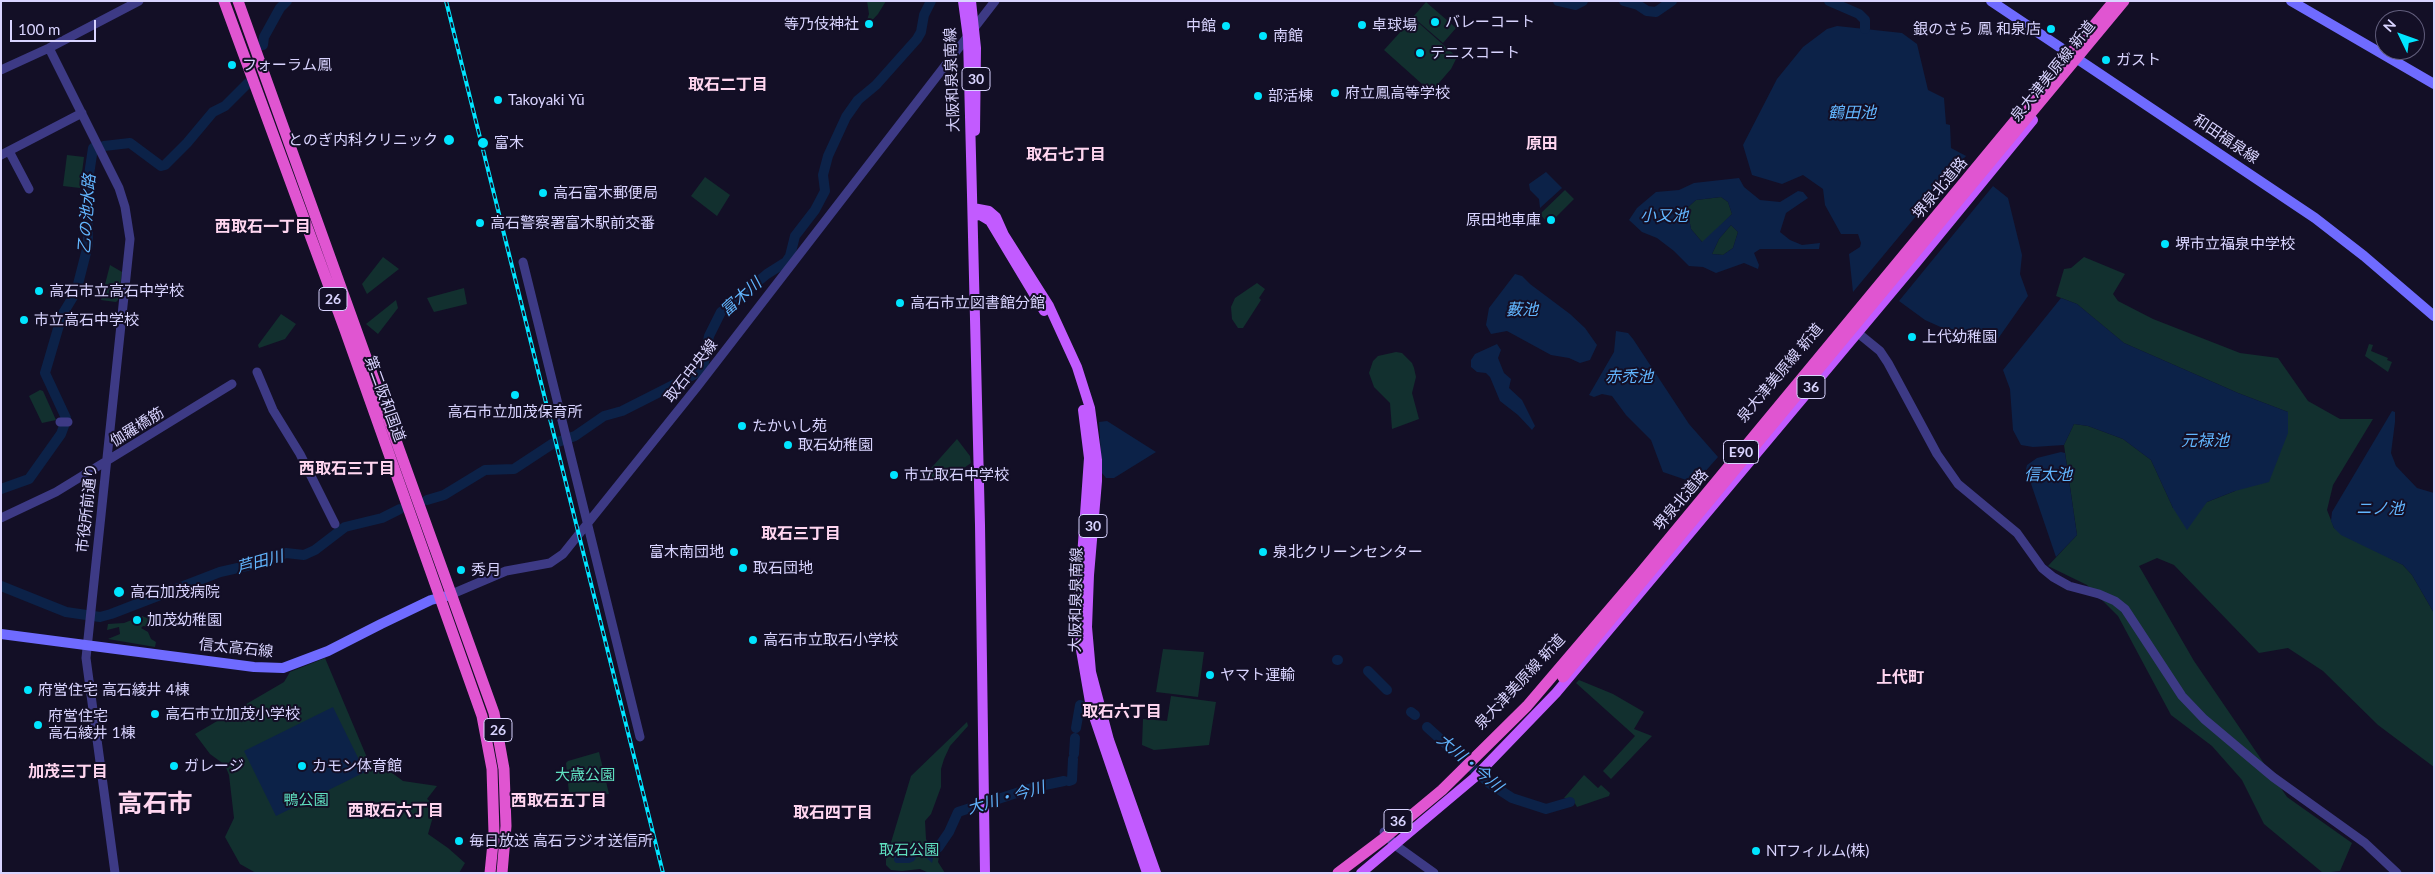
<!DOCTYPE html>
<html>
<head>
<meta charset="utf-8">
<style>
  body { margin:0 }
  #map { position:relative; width:2435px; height:874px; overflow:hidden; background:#130f26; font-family:Lato,sans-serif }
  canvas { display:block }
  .frame { position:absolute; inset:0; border:2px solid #d9d4ff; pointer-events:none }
  .north { position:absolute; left:2375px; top:10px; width:50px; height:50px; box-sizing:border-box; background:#130f26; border:1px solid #625e7d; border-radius:50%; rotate:312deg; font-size:14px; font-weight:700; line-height:20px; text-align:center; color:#d9d4ff }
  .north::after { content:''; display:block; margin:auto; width:18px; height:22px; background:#00e5ff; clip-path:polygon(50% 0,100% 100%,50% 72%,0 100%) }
  .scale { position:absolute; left:10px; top:20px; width:86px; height:22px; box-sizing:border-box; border:2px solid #d9d4ff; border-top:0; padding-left:6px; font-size:15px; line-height:18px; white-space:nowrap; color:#d9d4ff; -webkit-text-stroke:4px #130f26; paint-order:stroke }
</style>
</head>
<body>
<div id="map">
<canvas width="2435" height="874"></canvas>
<div class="frame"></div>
<div class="north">N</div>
<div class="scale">100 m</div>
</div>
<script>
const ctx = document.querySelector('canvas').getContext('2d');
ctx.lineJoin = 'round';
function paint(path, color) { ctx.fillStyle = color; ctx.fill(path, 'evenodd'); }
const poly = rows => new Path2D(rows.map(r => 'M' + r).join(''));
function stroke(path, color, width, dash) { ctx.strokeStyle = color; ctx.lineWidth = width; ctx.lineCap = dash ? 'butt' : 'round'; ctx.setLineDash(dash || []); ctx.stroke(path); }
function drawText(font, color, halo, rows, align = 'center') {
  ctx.font = font + ' Lato,"Noto Sans JP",sans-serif'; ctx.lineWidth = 4; ctx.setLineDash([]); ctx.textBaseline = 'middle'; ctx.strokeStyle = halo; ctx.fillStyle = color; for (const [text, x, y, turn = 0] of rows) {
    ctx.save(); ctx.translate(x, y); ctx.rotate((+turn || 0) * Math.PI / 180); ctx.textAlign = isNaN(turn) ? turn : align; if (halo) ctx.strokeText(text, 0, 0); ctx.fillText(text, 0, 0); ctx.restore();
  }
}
paint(poly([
  [867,1,886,1,878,14,864,29,869,14],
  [1426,2,1456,28,1443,43,1413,17],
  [1413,18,1457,57,1451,69,1431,92,1384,50],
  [67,155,84,157,80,188,63,186],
  [705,177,730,195,717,216,691,196],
  [1565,190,1574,199,1556,217,1552,214,1546,221,1540,214],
  [1721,197,1728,202,1732,214,1703,243,1691,229,1687,208,1696,200],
  [1731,225,1738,232,1733,248,1723,255,1712,254,1719,239],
  [383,257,399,269,367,294,362,284],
  [2084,257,2125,274,2113,294,2118,301,2153,319,2240,353,2278,358,2308,401,2340,419,2373,419,2333,485,2327,510,2334,528,2403,565,2412,575,2434,613,2434,767,2378,725,2323,671,2288,648,2259,653,2174,565,2157,558,2139,566,2194,661,2287,797,2352,843,2340,871,2323,873,2264,824,2242,780,2212,746,2171,715,2118,616,2087,585,2048,566,2077,535,2064,445,2074,424,2088,426,2123,439,2151,460,2173,508,2207,502,2235,491,2288,412,2238,393,2124,343,2077,304,2056,296,2064,269,2071,268],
  [110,265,122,272,118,300,116,302,101,300],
  [1257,283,1265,289,1259,298,1261,300,1243,328,1238,328,1232,319,1231,307,1235,298],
  [464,288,467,304,434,312,427,298],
  [396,300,398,308,378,334,366,324],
  [281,314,296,324,285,339,259,348,258,345],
  [2369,344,2373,345,2371,351,2388,358,2387,360,2392,362,2388,372,2365,356],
  [1396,352,1402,353,1412,363,1414,368,1416,377,1412,393,1419,419,1392,429,1390,403,1374,387,1369,373,1373,361,1378,356],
  [40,390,43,391,56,420,42,423,29,396],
  [957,439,970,456,971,463,961,470,954,482,925,475],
  [142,616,154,621,150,627,143,626,141,628,148,632,151,639,156,642,155,647,108,639,120,634,119,627,107,630,108,624,124,623],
  [1163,649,1204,652,1198,697,1156,692],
  [325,658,368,760,380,764,403,781,437,786,427,799,436,806,428,834,448,848,465,863,459,873,256,873,240,864,225,837,234,818,229,775,225,765,210,754,195,734,284,682,290,672],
  [1579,680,1613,694,1644,712,1634,729,1652,736,1611,779,1603,771,1635,736,1576,683],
  [1171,696,1216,702,1209,745,1154,750,1142,745,1143,719,1167,721],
  [967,722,968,726,950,746,944,759,941,769,941,787,931,814,925,821,926,839,929,845,940,852,938,862,945,873,929,873,920,869,902,871,891,870,886,865,886,859,911,776],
  [599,752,609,794,571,796,569,793,566,763,568,761],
  [1584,775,1598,788,1601,785,1610,793,1609,796,1577,807,1572,798,1564,798]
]), '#12302f');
paint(poly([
  [1837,26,1902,33,1917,44,1928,90,1944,98,1946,124,1950,125,1951,148,1966,156,1853,292,1849,254,1860,247,1861,243,1858,234,1841,234,1825,205,1823,189,1803,175,1782,184,1752,175,1743,145,1777,79,1803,47,1827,29],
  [1546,172,1562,188,1540,208,1539,199,1530,190,1529,184],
  [1739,178,1744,187,1760,200,1780,202,1798,191,1803,192,1808,198,1786,213,1780,232,1790,240,1802,245,1820,243,1819,249,1760,249,1754,253,1759,265,1758,269,1744,263,1716,273,1703,267,1689,266,1674,251,1657,238,1642,232,1629,220,1637,208,1656,192,1679,190,1694,183],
  [1721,197,1728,202,1732,214,1702,242,1691,229,1687,208,1696,200],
  [1731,225,1738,232,1733,248,1723,255,1712,254,1719,239],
  [1993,186,2008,198,2022,255,2020,274,2028,296,1995,343,1986,342,1963,329,1945,329,1925,320,1899,301],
  [1515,274,1522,276,1530,284,1570,314,1585,328,1597,345,1590,360,1580,363,1569,358,1551,355,1507,331,1491,334,1486,325,1489,308],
  [2061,298,2077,304,2124,343,2238,393,2288,412,2288,433,2269,482,2235,491,2207,502,2187,530,2173,508,2151,460,2123,439,2088,426,2074,424,2064,445,2033,447,2021,445,2013,430,2010,389,2003,370],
  [1616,331,1628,333,1633,339,1689,424,1718,457,1695,483,1663,472,1651,440,1626,415,1612,396,1602,394,1594,397,1589,395,1614,352],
  [1497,344,1501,350,1498,358,1504,373,1511,379,1509,388,1522,400,1535,426,1532,430,1518,415,1500,401,1490,377,1486,373,1477,372,1471,367,1471,360,1475,354],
  [2392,411,2395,412,2395,422,2391,453,2396,466,2417,488,2434,493,2434,613,2412,575,2403,565,2341,535,2334,528,2331,521,2332,512],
  [1107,421,1156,452,1114,478,1106,478,1102,473,1099,422],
  [2061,452,2065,453,2077,535,2056,557,2026,469,2027,465,2037,458],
  [333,707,365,772,276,816,244,751],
  [909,848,921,853,935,850,932,863,926,857,916,857,914,861,909,863,896,863,894,861,895,854]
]), '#0c2248');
stroke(poly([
  [1558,1,1575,5,1583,1],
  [1624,1,1638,5,1647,11,1656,12,1672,1],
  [1829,1,1859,14,1865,20,1865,29],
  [263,45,264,37,280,8,287,1],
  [104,146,130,143,161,166,165,165,187,143,213,112,225,106,248,83],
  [66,418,45,373,62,315,76,292,88,245,87,188,93,148],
  [1,489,29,479,61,434,64,426],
  [427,500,444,495,485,470,514,469,552,444,575,436,604,416,622,411,697,373,703,368,709,336,721,312,767,274,786,262,790,256,795,236,815,210,825,191,823,175,828,156,846,117,858,100,876,85,917,39,921,32,924,15,931,1],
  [1,586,66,612,100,617,111,614,220,572,260,563,286,553,304,555,315,550,345,527,382,518,400,509],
  [1337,660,1338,660],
  [1368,671,1387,690],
  [1411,712,1415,715],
  [1427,727,1489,783,1512,798,1546,809,1570,802],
  [1076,728,1080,705],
  [1074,754,1075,738],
  [1069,781,1072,780,1073,759],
  [938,848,949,832,958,812,1035,787,1064,781]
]), '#0c2248', 10);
stroke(poly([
  [49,48,119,188,125,207,130,239,86,658,115,873],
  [1,70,49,48,139,1],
  [9,151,29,189],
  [1,155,82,113],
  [523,262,640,737],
  [1853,329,1880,351,1888,363,1937,454,1958,484,2017,533,2042,568,2053,577,2069,586,2099,594,2115,601,2125,609,2182,696,2204,719,2273,777,2365,843,2397,873],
  [257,372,273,410,300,454,335,524],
  [60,422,68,422],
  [1,518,56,492,232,384],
  [452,594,506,571,550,563,563,554,697,387,995,1],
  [1384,832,1395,845,1434,873]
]), '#3d3a85', 9);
stroke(poly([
  [1991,1,2315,218,2364,256,2434,316],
  [2291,1,2434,84],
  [1,634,254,667,283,668,328,651,381,624,431,600,447,596]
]), '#6f6bff', 10);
stroke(poly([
  [963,1,968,38,972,195,980,525,985,873],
  [971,1,976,48,975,131],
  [973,208,989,211,996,217,1004,235,1049,306,1077,367,1090,408,1097,460,1097,481,1089,575,1087,627,1091,672,1109,740,1156,873],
  [973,216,980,215,990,221,1044,311],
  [1083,410,1089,458,1079,599,1081,650,1091,708,1147,873],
  [1361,873,1474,778,1556,693,1916,263,2033,120]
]), '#c25bff', 10);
stroke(poly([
  [224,1,345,330,482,716,492,769,494,833,490,873],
  [238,1,494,713,504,769,506,826,502,873]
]), '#e055d1', 11);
const rail = poly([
  [446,1,663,873]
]);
stroke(rail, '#00e5ff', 4);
stroke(rail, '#130f26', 2, [5.5]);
stroke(poly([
  [1563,677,2124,1],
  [1338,873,1383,839,1442,790,1527,706,1638,576,2114,1]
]), '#e055d1', 11);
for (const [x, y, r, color] of [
  [1435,22,5,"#00e5ff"],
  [869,24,5,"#00e5ff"],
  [1362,25,5,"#00e5ff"],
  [1226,26,5,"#00e5ff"],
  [2051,29,5,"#00e5ff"],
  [1263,36,5,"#00e5ff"],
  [1420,53,5,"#00e5ff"],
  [2106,60,5,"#00e5ff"],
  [232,65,5,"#00e5ff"],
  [1335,93,5,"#00e5ff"],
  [1258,96,5,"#00e5ff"],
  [498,100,5,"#00e5ff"],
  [449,140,6,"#00e5ff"],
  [483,143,6,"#00e5ff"],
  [543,193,5,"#00e5ff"],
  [1551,220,5,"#00e5ff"],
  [480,223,5,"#00e5ff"],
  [2165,244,5,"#00e5ff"],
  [39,291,5,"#00e5ff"],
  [900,303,5,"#00e5ff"],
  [24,320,5,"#00e5ff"],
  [1912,337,5,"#00e5ff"],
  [515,395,5,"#00e5ff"],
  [742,426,5,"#00e5ff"],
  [788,445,5,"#00e5ff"],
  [894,475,5,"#00e5ff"],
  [734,552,5,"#00e5ff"],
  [1263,552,5,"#00e5ff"],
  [743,568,5,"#00e5ff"],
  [461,570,5,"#00e5ff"],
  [119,592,6,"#00e5ff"],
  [137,620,5,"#00e5ff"],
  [753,640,5,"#00e5ff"],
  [1210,675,5,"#00e5ff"],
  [28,690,5,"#00e5ff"],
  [155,714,5,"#00e5ff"],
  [38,725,5,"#00e5ff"],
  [174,766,5,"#00e5ff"],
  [302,766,5,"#00e5ff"],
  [459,841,5,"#00e5ff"],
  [1756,851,5,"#00e5ff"]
]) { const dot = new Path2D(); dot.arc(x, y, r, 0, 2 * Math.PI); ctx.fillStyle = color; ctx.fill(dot); stroke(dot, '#130f26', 2); }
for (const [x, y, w] of [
  [976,79,28],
  [333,299,28],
  [1811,387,28],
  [1741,452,35],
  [1093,526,28],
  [498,730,28],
  [1398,821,28]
]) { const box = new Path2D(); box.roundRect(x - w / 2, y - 11.5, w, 23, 4); ctx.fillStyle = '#130f26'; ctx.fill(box); stroke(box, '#d9d4ff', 1); }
drawText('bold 14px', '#d9d4ff', null, [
  ["30",976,79],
  ["26",333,299],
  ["36",1811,387],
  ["E90",1741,452],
  ["30",1093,526],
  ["26",498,730],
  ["36",1398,821]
]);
drawText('15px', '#d9d4ff', '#130f26', [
  ["バレーコート",1445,22],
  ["等乃伎神社",859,24,"right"],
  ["卓球場",1372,25],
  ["中館",1216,26,"right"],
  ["銀のさら 鳳 和泉店",2041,29,"right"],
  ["南館",1273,36],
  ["テニスコート",1430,53],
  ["ガスト",2116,60],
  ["フォーラム鳳",242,65],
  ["府立鳳高等学校",1345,93],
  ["部活棟",1268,96],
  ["Takoyaki Yū",508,100],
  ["とのぎ内科クリニック",438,140,"right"],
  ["富木",494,143],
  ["高石富木郵便局",553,193],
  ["原田地車庫",1541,220,"right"],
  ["高石警察署富木駅前交番",490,223],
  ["堺市立福泉中学校",2175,244],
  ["高石市立高石中学校",49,291],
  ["高石市立図書館分館",910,303],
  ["市立高石中学校",34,320],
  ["上代幼稚園",1922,337],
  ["高石市立加茂保育所",515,412,"center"],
  ["たかいし苑",752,426],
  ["取石幼稚園",798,445],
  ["市立取石中学校",904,475],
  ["富木南団地",724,552,"right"],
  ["泉北クリーンセンター",1273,552],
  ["取石団地",753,568],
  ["秀月",471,570],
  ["高石加茂病院",130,592],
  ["加茂幼稚園",147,620],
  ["高石市立取石小学校",763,640],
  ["ヤマト運輸",1220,675],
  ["府営住宅 高石綾井 4棟",38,690],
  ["高石市立加茂小学校",165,714],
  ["府営住宅",48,716],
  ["高石綾井 1棟",48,733],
  ["ガレージ",184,766],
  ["カモン体育館",312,766],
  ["毎日放送 高石ラジオ送信所",469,841],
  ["NTフィルム(株)",1766,851]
], 'left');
drawText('15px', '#d9d4ff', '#130f26', [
  ["泉大津美原線 新道",2053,71,-51],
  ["大阪和泉泉南線",952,80,-92],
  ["和田福泉線",2226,139,34],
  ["堺泉北道路",1940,188,-50],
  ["取石中央線",691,371,-52],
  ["泉大津美原線 新道",1780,373,-50],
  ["第二阪和国道",385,399,70],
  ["伽羅橋筋",137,427,-32],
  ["堺泉北道路",1681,500,-50],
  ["市役所前通り",87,508,-84],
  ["大阪和泉泉南線",1076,600,-89],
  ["信太高石線",236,648,6],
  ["泉大津美原線 新道",1520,682,-47]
]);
drawText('15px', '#5fe0c0', '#130f26', [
  ["大歳公園",585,775],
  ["鴨公園",306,800],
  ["取石公園",909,850]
]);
drawText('bold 16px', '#ffd6f0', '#130f26', [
  ["取石二丁目",728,85],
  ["原田",1542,144],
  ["取石七丁目",1066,155],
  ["西取石一丁目",263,227],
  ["西取石三丁目",347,469],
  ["取石三丁目",801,534],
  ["上代町",1900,678],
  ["取石六丁目",1122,712],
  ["加茂三丁目",68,772],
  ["西取石五丁目",559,801],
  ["西取石六丁目",396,811],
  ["取石四丁目",833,813]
]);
drawText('italic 16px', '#62b6ff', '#130f26', [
  ["鶴田池",1852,113],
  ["乙の池水路",87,214,-86],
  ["小又池",1664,216],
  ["富木川",741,297,-42],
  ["藪池",1522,310],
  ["赤禿池",1629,377],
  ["元禄池",2205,441],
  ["信太池",2048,475],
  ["ニノ池",2380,509],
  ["芦田川",260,562,-15],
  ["大川・今川",1470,763,40],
  ["大川・今川",1006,798,-16]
]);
drawText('bold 25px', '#ffd6f0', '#130f26', [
  ["高石市",155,804]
]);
</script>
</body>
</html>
